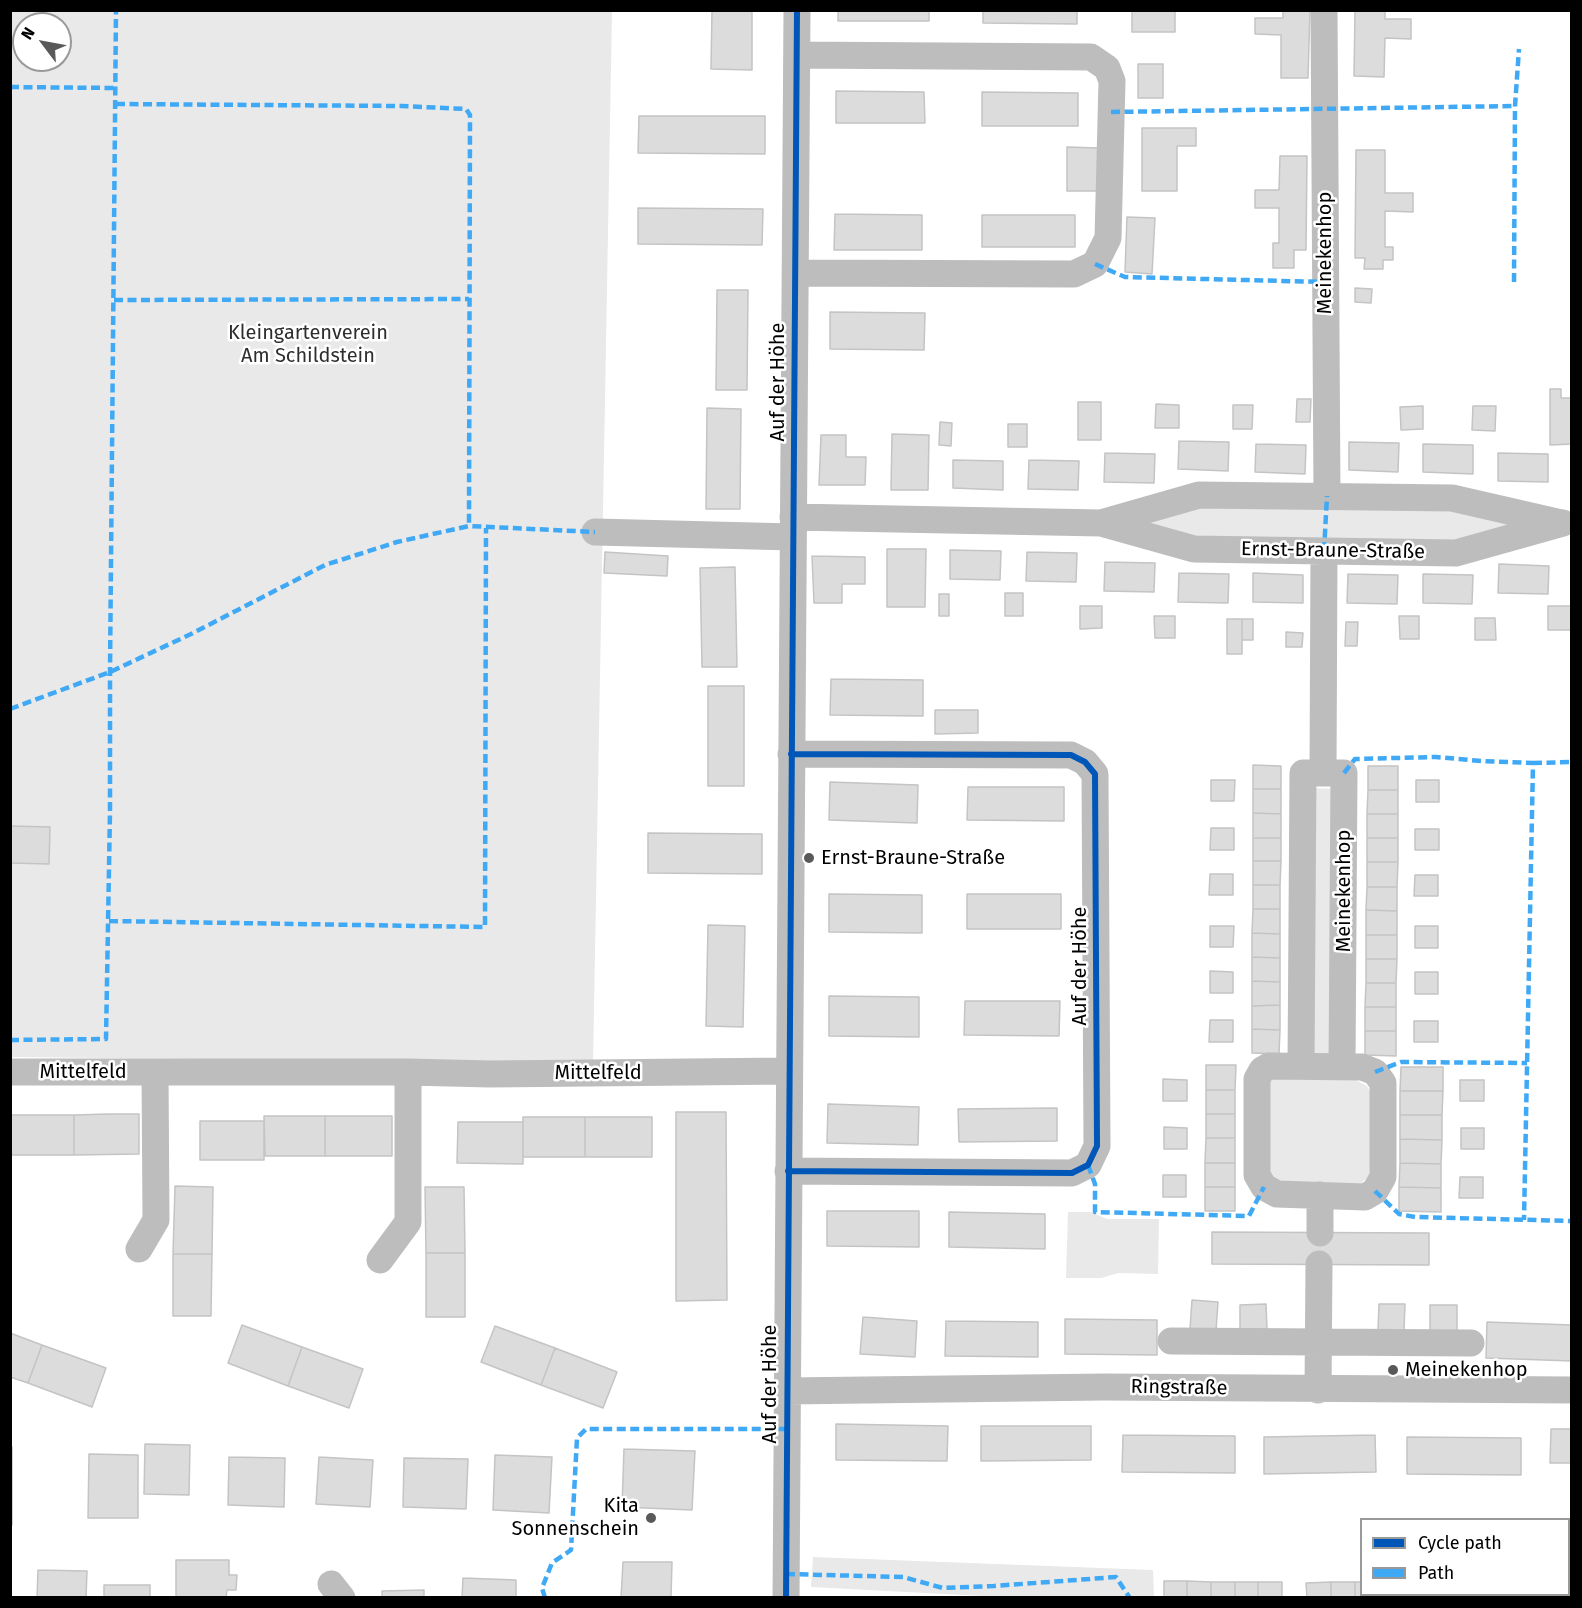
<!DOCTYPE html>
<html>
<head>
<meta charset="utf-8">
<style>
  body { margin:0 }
  #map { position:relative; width:1582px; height:1608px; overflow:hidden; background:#fff; font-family:"Fira Sans",sans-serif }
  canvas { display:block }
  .frame { position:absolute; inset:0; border:12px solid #000; pointer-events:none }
  .legend { position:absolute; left:1360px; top:1518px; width:210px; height:78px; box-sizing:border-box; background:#fff; border:2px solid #999; margin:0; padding:8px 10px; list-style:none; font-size:18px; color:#000 }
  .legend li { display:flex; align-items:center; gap:12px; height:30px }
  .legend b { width:30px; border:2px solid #999 }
  .north { position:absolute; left:12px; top:12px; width:60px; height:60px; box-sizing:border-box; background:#fff; border:2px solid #999; border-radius:50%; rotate:302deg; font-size:16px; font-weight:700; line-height:24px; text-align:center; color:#000 }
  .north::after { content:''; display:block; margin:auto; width:21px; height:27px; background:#595959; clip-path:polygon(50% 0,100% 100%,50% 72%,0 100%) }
</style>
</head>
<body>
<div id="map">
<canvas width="1582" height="1608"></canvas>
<div class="frame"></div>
<ul class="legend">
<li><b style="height:8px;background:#0057b8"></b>Cycle path</li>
<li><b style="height:8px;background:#3fa9f5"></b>Path</li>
</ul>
<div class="north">N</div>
</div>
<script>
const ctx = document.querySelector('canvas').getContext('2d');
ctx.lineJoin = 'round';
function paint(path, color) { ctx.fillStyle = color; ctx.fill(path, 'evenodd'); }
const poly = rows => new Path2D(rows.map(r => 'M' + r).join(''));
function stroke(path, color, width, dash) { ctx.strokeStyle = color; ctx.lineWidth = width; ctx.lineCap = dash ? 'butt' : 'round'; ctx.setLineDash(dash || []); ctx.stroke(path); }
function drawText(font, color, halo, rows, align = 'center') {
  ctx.font = font + ' "Fira Sans",sans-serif'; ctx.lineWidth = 5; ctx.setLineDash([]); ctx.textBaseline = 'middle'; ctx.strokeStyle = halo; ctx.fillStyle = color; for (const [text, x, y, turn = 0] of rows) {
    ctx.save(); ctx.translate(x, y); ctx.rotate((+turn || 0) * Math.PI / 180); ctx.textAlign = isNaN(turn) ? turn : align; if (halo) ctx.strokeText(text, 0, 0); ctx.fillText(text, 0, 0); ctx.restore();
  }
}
paint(poly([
  [11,11,612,11,593,1063,11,1057],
  [24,24,60,24,60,60,24,60],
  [1204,502,1450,504,1538,523,1456,545,1195,542,1125,523],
  [1309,788,1338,789,1336,1060,1306,1060],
  [1278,1075,1350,1077,1367,1086,1376,1102,1369,1177,1357,1186,1283,1184,1270,1178,1268,1084],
  [1068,1212,1091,1212,1107,1219,1159,1219,1158,1274,1119,1273,1101,1278,1066,1278],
  [813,1557,1153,1570,1154,1597,1002,1597,811,1587]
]), '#e9e9e9');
const building = poly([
  [712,10,752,10,752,70,711,69,712,10],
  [838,10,929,10,929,21,838,21,838,10],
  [983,10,1077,10,1077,24,983,23,983,10],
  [1132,10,1175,10,1175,32,1132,32,1132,10],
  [1283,10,1310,10,1308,78,1281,78,1281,35,1255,34,1255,18,1283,18,1283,10],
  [1355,10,1385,10,1385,19,1411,19,1411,39,1385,38,1384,77,1354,76,1355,10],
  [1138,64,1163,64,1163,98,1138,98,1138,64],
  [836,91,924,92,925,123,836,123,836,91],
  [982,92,1078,93,1078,126,982,126,982,92],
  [639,116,765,116,765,154,638,153,639,116],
  [1142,128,1196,128,1196,146,1177,146,1177,191,1142,191,1142,128],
  [1067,147,1098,148,1098,191,1067,191,1067,147],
  [1356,150,1385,150,1385,193,1413,193,1413,212,1385,211,1385,247,1393,247,1393,260,1383,260,1383,269,1364,269,1365,258,1355,258,1356,150],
  [1280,156,1307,156,1306,250,1294,250,1294,268,1273,268,1273,243,1279,243,1279,208,1255,208,1255,190,1279,190,1280,156],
  [638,208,763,209,762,245,638,244,638,208],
  [835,214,922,215,922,250,834,250,835,214],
  [982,215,1075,215,1075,247,982,247,982,215],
  [1127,217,1155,218,1152,274,1125,272,1127,217],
  [1355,288,1372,289,1371,303,1355,302,1355,288],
  [717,290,748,290,747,390,716,390,717,290],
  [830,312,925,313,924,350,830,349,830,312],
  [1550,389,1561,389,1561,398,1572,398,1572,444,1550,445,1550,389],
  [1297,399,1311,399,1310,422,1296,422,1297,399],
  [1078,402,1101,402,1101,440,1078,440,1078,402],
  [1156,404,1179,405,1179,428,1155,428,1156,404],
  [1233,405,1253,405,1252,429,1233,429,1233,405],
  [1423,406,1423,429,1401,430,1400,407,1423,406],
  [1473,406,1496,406,1495,431,1472,430,1473,406],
  [707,408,741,409,740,509,706,509,707,408],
  [940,422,952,423,951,446,939,445,940,422],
  [1008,424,1027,424,1027,447,1008,447,1008,424],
  [892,434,929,435,928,490,891,490,892,434],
  [821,435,846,435,846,457,866,457,865,485,819,485,821,435],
  [1179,441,1229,442,1228,471,1178,469,1179,441],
  [1349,442,1399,443,1398,472,1349,470,1349,442],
  [1256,444,1306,445,1305,474,1255,472,1256,444],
  [1423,444,1473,445,1473,474,1423,472,1423,444],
  [1105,453,1155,454,1154,483,1104,482,1105,453],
  [1498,453,1548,454,1548,482,1498,481,1498,453],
  [953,460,1003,461,1003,490,953,488,953,460],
  [1029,460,1079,461,1078,490,1028,489,1029,460],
  [887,549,926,549,925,607,887,607,887,549],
  [950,550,1001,551,1000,580,950,579,950,550],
  [605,552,668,556,667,576,604,573,605,552],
  [1027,552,1077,553,1076,582,1026,581,1027,552],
  [812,556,865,557,865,584,842,584,842,603,814,603,812,556],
  [1105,562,1155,563,1154,592,1104,591,1105,562],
  [1499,564,1549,566,1548,594,1498,593,1499,564],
  [735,567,737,667,702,667,700,568,735,567],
  [1179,573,1229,574,1228,603,1178,602,1179,573],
  [1253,573,1303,575,1303,603,1253,602,1253,573],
  [1348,574,1398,575,1397,604,1347,603,1348,574],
  [1423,574,1473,575,1472,604,1423,603,1423,574],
  [1005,593,1023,593,1023,616,1005,616,1005,593],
  [939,594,949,594,949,616,939,616,939,594],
  [1080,606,1102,606,1102,628,1080,629,1080,606],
  [1548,606,1571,606,1571,630,1548,630,1548,606],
  [1154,616,1175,616,1175,638,1155,638,1154,616],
  [1399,616,1419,616,1419,639,1400,639,1399,616],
  [1475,618,1495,618,1496,640,1475,640,1475,618],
  [1227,619,1242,619,1242,654,1227,654,1227,619],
  [1242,619,1253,619,1253,640,1242,640,1242,619],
  [1346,622,1358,622,1357,646,1345,646,1346,622],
  [1286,632,1303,633,1302,647,1286,647,1286,632],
  [831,679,923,680,923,716,830,715,831,679],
  [708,686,744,686,744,786,708,786,708,686],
  [935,710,978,710,978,733,935,734,935,710],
  [1253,765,1281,766,1281,789,1253,789,1253,765],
  [1368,766,1398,766,1398,790,1368,790,1368,766],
  [1211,780,1235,780,1234,801,1211,801,1211,780],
  [1416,780,1439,780,1439,802,1416,802,1416,780],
  [830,782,918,785,917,823,829,820,830,782],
  [968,787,1064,787,1064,821,967,820,968,787],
  [1253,789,1281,789,1281,814,1253,813,1253,789],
  [1368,790,1398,790,1398,814,1367,814,1368,790],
  [1253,813,1281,814,1281,838,1253,838,1253,813],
  [1367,814,1398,814,1398,838,1367,838,1367,814],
  [10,826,50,827,49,864,10,863,10,826],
  [1211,828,1234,828,1234,850,1210,850,1211,828],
  [1415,829,1439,829,1439,850,1415,850,1415,829],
  [648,833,762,834,762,874,648,873,648,833],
  [1253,838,1281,838,1281,861,1253,861,1253,838],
  [1367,838,1398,838,1398,862,1367,862,1367,838],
  [1253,861,1281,861,1280,885,1253,885,1253,861],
  [1367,862,1398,862,1397,887,1367,887,1367,862],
  [1210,874,1233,874,1233,895,1209,895,1210,874],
  [1415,875,1438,875,1438,896,1414,896,1415,875],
  [1253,885,1280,885,1280,909,1253,909,1253,885],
  [1367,887,1397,887,1397,911,1366,910,1367,887],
  [829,894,922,895,922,933,829,932,829,894],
  [967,894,1061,894,1061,929,967,929,967,894],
  [1253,909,1280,909,1280,934,1252,933,1253,909],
  [1366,910,1397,911,1397,935,1366,935,1366,910],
  [708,925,745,926,743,1027,706,1026,708,925],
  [1210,926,1234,926,1233,947,1210,947,1210,926],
  [1415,926,1438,926,1438,948,1415,948,1415,926],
  [1252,933,1280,934,1280,958,1252,957,1252,933],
  [1366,935,1397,935,1397,959,1366,959,1366,935],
  [1252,957,1280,958,1280,982,1252,981,1252,957],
  [1366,959,1397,959,1396,983,1366,983,1366,959],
  [1210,971,1233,972,1233,993,1210,993,1210,971],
  [1415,972,1438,972,1438,994,1415,994,1415,972],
  [1252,981,1280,982,1280,1005,1252,1006,1252,981],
  [1366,983,1396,983,1396,1007,1365,1007,1366,983],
  [829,996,919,997,919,1037,829,1036,829,996],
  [965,1001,1060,1001,1059,1036,964,1035,965,1001],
  [1280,1005,1280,1030,1252,1029,1252,1006,1280,1005],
  [1365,1007,1396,1007,1396,1031,1365,1031,1365,1007],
  [1210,1020,1233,1020,1233,1042,1209,1042,1210,1020],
  [1414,1021,1438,1021,1438,1042,1414,1042,1414,1021],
  [1252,1029,1280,1030,1279,1054,1252,1053,1252,1029],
  [1365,1031,1396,1031,1396,1056,1365,1055,1365,1031],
  [1206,1065,1236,1065,1235,1090,1206,1090,1206,1065],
  [1401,1067,1443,1067,1443,1091,1400,1091,1401,1067],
  [1163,1079,1187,1080,1187,1101,1163,1101,1163,1079],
  [1460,1080,1484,1080,1484,1101,1460,1101,1460,1080],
  [1206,1090,1235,1090,1235,1114,1206,1114,1206,1090],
  [1400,1091,1443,1091,1442,1115,1400,1115,1400,1091],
  [828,1104,919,1107,918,1145,827,1143,828,1104],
  [1057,1108,1057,1141,959,1142,958,1109,1057,1108],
  [676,1112,726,1112,727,1300,676,1301,676,1112],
  [108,1114,139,1114,139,1154,74,1155,74,1115,108,1114],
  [1206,1114,1235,1114,1235,1138,1206,1138,1206,1114],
  [10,1115,74,1115,74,1155,10,1155,10,1115],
  [1400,1115,1442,1115,1442,1140,1400,1139,1400,1115],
  [264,1116,325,1116,325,1156,265,1156,264,1116],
  [325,1116,392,1116,392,1156,325,1156,325,1116],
  [523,1117,585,1117,585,1157,523,1157,523,1117],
  [585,1117,652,1117,652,1157,585,1157,585,1117],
  [200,1121,264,1121,264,1160,200,1160,200,1121],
  [458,1122,523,1122,523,1164,457,1163,458,1122],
  [1164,1127,1187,1128,1187,1149,1164,1149,1164,1127],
  [1461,1128,1484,1128,1484,1149,1461,1149,1461,1128],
  [1206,1138,1235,1138,1235,1163,1205,1163,1206,1138],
  [1400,1139,1442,1140,1441,1164,1400,1163,1400,1139],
  [1205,1163,1235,1163,1235,1187,1205,1187,1205,1163],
  [1400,1163,1441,1164,1441,1188,1399,1187,1400,1163],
  [1163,1175,1186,1175,1186,1197,1163,1197,1163,1175],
  [1460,1177,1483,1177,1483,1198,1459,1198,1460,1177],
  [175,1186,213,1187,212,1254,173,1254,175,1186],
  [425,1187,464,1187,465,1253,426,1253,425,1187],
  [1205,1187,1235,1187,1235,1211,1205,1211,1205,1187],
  [1399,1187,1441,1188,1441,1212,1399,1211,1399,1187],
  [827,1211,919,1211,919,1247,827,1246,827,1211],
  [949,1212,1045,1214,1045,1249,949,1247,949,1212],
  [1212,1232,1429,1233,1429,1265,1212,1264,1212,1232],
  [426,1253,465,1253,465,1317,426,1317,426,1253],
  [173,1254,212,1254,211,1316,173,1316,173,1254],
  [1192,1300,1218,1302,1216,1331,1190,1329,1192,1300],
  [1266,1304,1267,1329,1240,1329,1240,1305,1266,1304],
  [1379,1304,1405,1304,1404,1330,1378,1330,1379,1304],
  [1430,1305,1457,1305,1457,1333,1430,1332,1430,1305],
  [863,1317,917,1321,915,1357,860,1354,863,1317],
  [1065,1319,1157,1320,1157,1355,1065,1354,1065,1319],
  [946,1321,1038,1322,1038,1357,945,1356,946,1321],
  [1487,1322,1572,1325,1572,1361,1486,1358,1487,1322],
  [242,1325,302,1347,288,1386,228,1363,242,1325],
  [495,1326,555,1348,541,1385,481,1362,495,1326],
  [10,1333,42,1345,28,1383,10,1377,10,1333],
  [42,1345,106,1368,92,1407,28,1383,42,1345],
  [302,1347,363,1369,349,1408,288,1386,302,1347],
  [555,1348,617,1372,603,1408,541,1385,555,1348],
  [836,1424,948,1426,947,1461,836,1460,836,1424],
  [981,1426,1091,1426,1091,1460,981,1461,981,1426],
  [1551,1429,1572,1429,1572,1463,1550,1463,1551,1429],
  [1123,1435,1235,1436,1235,1473,1122,1472,1123,1435],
  [1375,1435,1376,1472,1264,1474,1264,1437,1375,1435],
  [1407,1437,1521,1438,1521,1475,1407,1474,1407,1437],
  [145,1444,190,1445,189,1495,144,1494,145,1444],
  [10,1447,12,1447,12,1525,10,1525,10,1447],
  [624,1449,695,1451,692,1510,622,1507,624,1449],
  [89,1454,138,1455,138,1518,88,1518,89,1454],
  [495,1455,552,1457,549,1513,493,1510,495,1455],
  [229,1457,285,1458,284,1507,228,1505,229,1457],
  [319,1457,373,1460,370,1507,316,1504,319,1457],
  [404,1458,468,1459,466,1509,403,1507,404,1458],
  [176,1560,229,1560,229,1575,237,1575,236,1590,227,1590,226,1598,176,1598,176,1560],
  [623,1562,672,1562,671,1598,621,1598,623,1562],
  [38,1570,87,1571,86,1598,37,1598,38,1570],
  [463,1578,516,1580,516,1598,462,1598,463,1578],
  [1164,1581,1187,1581,1187,1598,1164,1598,1164,1581],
  [1187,1581,1211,1582,1211,1598,1187,1598,1187,1581],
  [1211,1582,1235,1582,1235,1598,1211,1598,1211,1582],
  [1235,1582,1258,1582,1258,1598,1235,1598,1235,1582],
  [1258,1582,1282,1582,1282,1598,1258,1598,1258,1582],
  [1331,1582,1331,1598,1307,1598,1306,1583,1331,1582],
  [1331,1582,1355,1582,1355,1598,1331,1598,1331,1582],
  [1355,1582,1362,1582,1362,1594,1379,1594,1379,1598,1355,1598,1355,1582],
  [104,1585,150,1585,150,1598,104,1598,104,1585],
  [1568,1589,1572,1590,1572,1598,1537,1598,1538,1594,1568,1594,1568,1589],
  [424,1590,424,1598,382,1598,382,1591,424,1590],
  [1441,1594,1485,1594,1485,1598,1440,1598,1441,1594]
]);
paint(building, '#dcdcdc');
stroke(building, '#c4c4c4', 1.5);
stroke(poly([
  [1324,10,1327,496],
  [795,273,1074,274,1095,264,1108,238,1112,81,1107,68,1091,57,797,55],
  [793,517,1101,523,1194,549,1456,553,1563,523],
  [1101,523,1199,495,1452,498,1561,523],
  [595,532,793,537],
  [1323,773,1324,551],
  [1269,1066,1362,1067,1375,1072,1383,1083,1383,1177,1375,1191,1365,1197,1277,1194,1264,1187,1257,1175,1257,1079,1262,1070,1269,1066],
  [1301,1066,1303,773,1344,773,1342,1067],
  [10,1072,408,1072,490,1074,789,1071],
  [788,1171,1072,1173,1088,1165,1097,1146,1095,774,1085,762,1071,755,791,754],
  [1320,1233,1320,1195],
  [139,1249,156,1220,155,1072],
  [380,1260,408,1222,408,1072],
  [1171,1341,1471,1343],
  [1318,1390,1319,1264],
  [787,1391,1104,1387,1572,1390],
  [331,1584,342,1598],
  [786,1598,797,10]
]), '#bdbdbd', 27);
stroke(poly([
  [10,87,116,88],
  [116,104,401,106,466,109,470,115,469,526],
  [1111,112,1515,106],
  [1095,264,1125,277,1325,282],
  [1514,282,1515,106,1519,49],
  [114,300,469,299],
  [1324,551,1327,496],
  [10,709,110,672,191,634,325,565,397,542,469,526,595,532],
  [1533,763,1572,762],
  [1344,773,1355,759,1436,757,1482,761,1533,763,1524,1220],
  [109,921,485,927,486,528],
  [10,1040,106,1039,110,811,110,672,116,10],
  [1375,1072,1401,1062,1527,1063],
  [1088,1165,1095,1184,1095,1212,1249,1216,1264,1187],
  [1375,1191,1399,1214,1415,1217,1572,1221],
  [786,1574,903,1577,943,1588,994,1586,1116,1577,1130,1598],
  [545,1598,542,1588,552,1563,571,1550,577,1438,586,1429,787,1429]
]), '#3fa9f5', 4.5, [9, 4.5]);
stroke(poly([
  [788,1171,1072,1173,1088,1165,1097,1146,1095,774,1085,762,1071,755,791,754],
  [786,1598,797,10]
]), '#0057b8', 6);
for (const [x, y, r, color] of [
  [809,858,6,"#595959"],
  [1393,1370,6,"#595959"],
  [651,1518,6,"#595959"]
]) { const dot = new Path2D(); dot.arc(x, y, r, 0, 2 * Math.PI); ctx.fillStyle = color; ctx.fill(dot); stroke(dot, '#fff', 2); }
drawText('20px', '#000', '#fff', [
  ["Meinekenhop",1325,253,-90],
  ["Auf der Höhe",778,382,-90],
  ["Ernst-Braune-Straße",1333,551,1],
  ["Meinekenhop",1344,891,-90],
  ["Auf der Höhe",1080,966,-90],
  ["Mittelfeld",83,1072],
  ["Mittelfeld",598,1073],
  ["Auf der Höhe",770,1384,-90],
  ["Ringstraße",1179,1388,1]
]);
drawText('20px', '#2e2e2e', '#fff', [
  ["Kleingartenverein",308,333],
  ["Am Schildstein",308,356]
]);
drawText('20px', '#000', '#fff', [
  ["Ernst-Braune-Straße",821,858],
  ["Meinekenhop",1405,1370],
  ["Kita",639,1506,"right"],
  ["Sonnenschein",639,1529,"right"]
], 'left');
</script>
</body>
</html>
